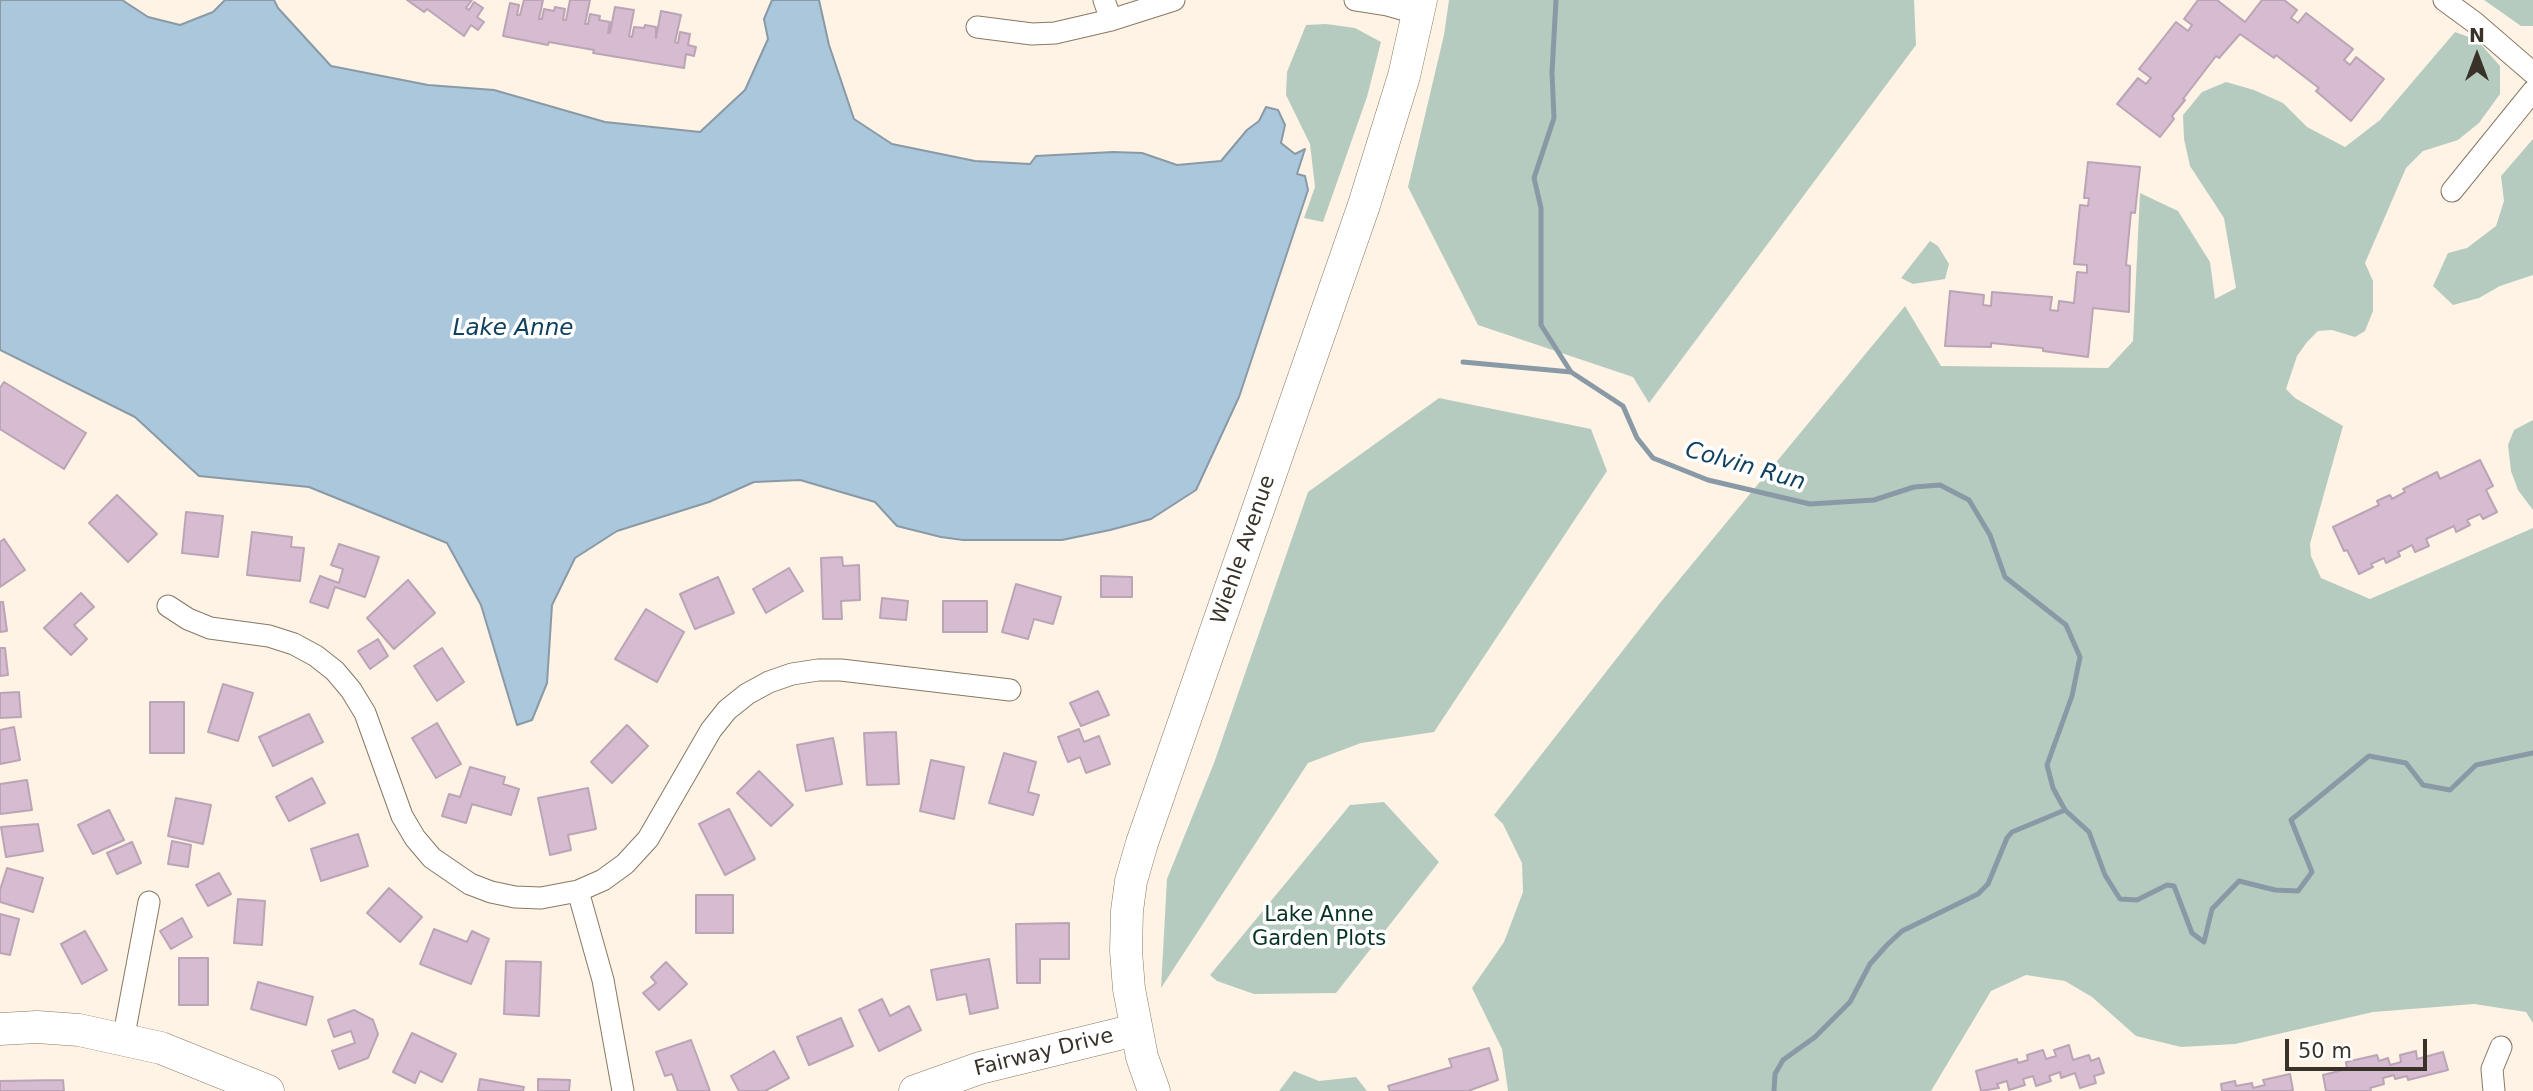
<!DOCTYPE html>
<html>
<head>
<meta charset="utf-8">
<style>
  body { margin:0 }
  #map { position:relative; width:2533px; height:1091px; overflow:hidden; background:#fef3e5; font-family:"DejaVu Sans",sans-serif }
  canvas { display:block }
  .north { position:absolute; left:2442px; top:21px; width:70px; height:70px; -webkit-text-stroke:5px #fff; paint-order:stroke; rotate:0deg; font-size:19px; font-weight:700; line-height:28px; text-align:center; color:#393229 }
  .north::after { content:''; display:block; margin:auto; width:24px; height:32px; background:#393229; clip-path:polygon(50% 0,100% 100%,50% 72%,0 100%) }
  .scale { position:absolute; left:2285px; top:1039px; width:142px; height:32px; box-sizing:border-box; border:4px solid #393229; border-top:0; padding-left:9px; font-size:21px; line-height:24px; white-space:nowrap; color:#393229; -webkit-text-stroke:5px #fff; paint-order:stroke }
</style>
</head>
<body>
<div id="map">
<canvas width="2533" height="1091"></canvas>
<div class="north">N</div>
<div class="scale">50 m</div>
</div>
<script>
const ctx = document.querySelector('canvas').getContext('2d');
ctx.lineJoin = 'round';
function paint(path, color) { ctx.fillStyle = color; ctx.fill(path, 'evenodd'); }
const poly = rows => new Path2D(rows.map(r => 'M' + r).join(''));
function stroke(path, color, width, dash) { ctx.strokeStyle = color; ctx.lineWidth = width; ctx.lineCap = dash ? 'butt' : 'round'; ctx.setLineDash(dash || []); ctx.stroke(path); }
function drawText(font, color, halo, rows, align = 'center') {
  ctx.font = font + ' "DejaVu Sans",sans-serif'; ctx.lineWidth = 7; ctx.setLineDash([]); ctx.textBaseline = 'middle'; ctx.strokeStyle = halo; ctx.fillStyle = color; for (const [text, x, y, turn = 0] of rows) {
    ctx.save(); ctx.translate(x, y); ctx.rotate((+turn || 0) * Math.PI / 180); ctx.textAlign = isNaN(turn) ? turn : align; if (halo) ctx.strokeText(text, 0, 0); ctx.fillText(text, 0, 0); ctx.restore();
  }
}
paint(poly([
  [1449,0,1914,0,1916,45,1649,403,1633,377,1478,325,1408,187,1444,35],
  [2484,0,2533,0,2533,26,2521,26],
  [1326,24,1355,28,1381,42,1367,97,1323,222,1304,218,1315,187,1310,144,1286,95,1287,72,1306,25],
  [2455,32,2477,40,2500,66,2500,94,2479,123,2458,140,2423,151,2406,168,2365,263,2373,281,2373,311,2365,331,2355,337,2332,330,2318,331,2307,342,2297,356,2286,389,2295,398,2343,426,2310,544,2311,556,2321,578,2370,599,2533,528,2533,1023,2526,1012,2474,1004,2373,1012,2235,1044,2181,1047,2136,1036,2092,997,2065,981,2026,975,1991,991,1931,1091,1508,1091,1502,1049,1472,988,1504,942,1523,892,1522,863,1503,824,1494,815,1660,603,1905,306,1941,366,2108,368,2133,341,2140,193,2178,211,2210,262,2215,299,2236,288,2224,218,2190,166,2184,139,2183,115,2202,92,2226,82,2254,90,2283,103,2307,127,2345,147,2380,120],
  [2533,139,2533,275,2500,286,2479,298,2453,305,2433,286,2448,253,2467,248,2496,226,2504,201,2501,176],
  [1930,241,1938,246,1949,264,1945,279,1913,284,1901,278],
  [1439,398,1591,429,1607,471,1434,732,1361,743,1308,763,1161,988,1167,879,1214,763,1308,492],
  [2533,420,2533,510,2518,490,2511,471,2508,445,2514,430],
  [1384,802,1439,862,1336,993,1254,994,1217,981,1210,975,1350,805],
  [1294,1071,1319,1081,1356,1077,1367,1091,1279,1091]
]), '#b6cbbf');
const water = poly([
  [0,0,122,0,148,17,180,25,213,12,225,0,274,0,278,8,331,66,428,85,494,90,605,122,700,132,745,90,768,39,764,19,772,0,819,0,829,45,854,119,892,144,975,161,1030,164,1036,156,1113,152,1142,153,1177,165,1221,161,1247,130,1259,121,1266,107,1278,110,1285,125,1281,143,1295,154,1305,149,1297,174,1305,176,1308,190,1239,397,1196,490,1151,519,1110,530,1062,540,963,540,941,537,897,526,875,502,800,480,754,482,709,502,617,531,575,558,552,605,547,683,532,720,517,725,481,605,447,543,309,487,199,476,135,417,0,350,0,0]
]);
paint(water, '#abc7dc');
stroke(water, '#899aa6', 2);
stroke(poly([
  [1556,0,1552,73,1554,118,1534,178,1541,208,1541,325,1571,372],
  [1463,362,1571,372,1623,406,1637,438,1653,458,1708,480,1810,504,1874,500,1914,487,1940,485,1969,500,1990,535,2005,577,2066,625,2080,657,2072,696,2047,765,2053,788,2065,810,2089,832,2105,875,2120,899,2137,900,2167,885,2174,886,2192,933,2204,942,2212,909,2239,881,2275,890,2298,891,2312,872,2291,820,2369,756,2406,763,2423,785,2450,790,2476,765,2533,753],
  [1774,1091,1775,1074,1783,1060,1815,1037,1850,1002,1870,964,1887,945,1902,931,1978,894,1988,884,2007,838,2012,832,2065,810]
]), '#899aa6', 5);
const building = poly([
  [407,0,472,0,466,8,469,10,474,2,483,8,477,17,484,22,478,30,471,25,464,36,427,9,424,12,407,0],
  [524,0,543,0,539,19,542,19,544,9,554,11,555,7,565,9,563,20,566,20,570,0,590,0,585,24,588,24,590,14,600,16,599,20,610,22,608,33,610,33,615,7,634,10,629,36,632,37,634,27,644,28,645,25,656,27,656,38,661,11,681,15,675,42,678,43,680,32,690,34,688,45,696,47,694,56,686,54,684,68,593,53,594,50,549,42,548,45,503,36,510,3,519,5,517,15,520,15,524,0],
  [2198,0,2217,0,2245,22,2262,0,2284,0,2297,10,2291,18,2298,23,2306,13,2353,49,2344,60,2350,65,2356,57,2384,79,2351,121,2316,91,2319,88,2276,55,2274,58,2240,34,2219,58,2216,56,2183,99,2185,100,2172,116,2174,119,2160,137,2117,104,2138,78,2146,84,2151,78,2139,69,2176,22,2188,31,2192,25,2184,19,2198,0],
  [2088,162,2140,167,2135,213,2131,212,2126,265,2130,266,2129,312,2093,308,2088,357,2043,351,2043,348,1991,343,1991,347,1945,346,1950,291,1984,295,1983,305,1991,306,1992,292,2052,297,2050,310,2058,311,2059,301,2074,303,2077,272,2087,273,2087,265,2074,264,2080,205,2088,206,2089,198,2084,198,2088,162],
  [4,382,86,433,64,469,0,429,0,388,4,382],
  [2480,460,2493,486,2486,490,2497,512,2483,519,2480,514,2467,520,2470,525,2456,532,2454,526,2426,539,2429,546,2415,552,2412,545,2398,552,2400,556,2386,563,2384,558,2371,564,2373,567,2359,574,2347,550,2344,551,2333,527,2379,505,2377,501,2390,495,2392,499,2405,492,2403,489,2437,472,2440,479,2480,460],
  [117,495,157,534,128,562,89,523,117,495],
  [186,512,223,516,218,557,182,553,186,512],
  [252,532,292,537,291,547,304,548,300,581,247,575,252,532],
  [4,539,25,570,0,587,0,542,4,539],
  [339,544,379,557,365,597,335,587,328,608,310,602,320,576,339,583,343,569,331,565,339,544],
  [842,557,843,566,859,565,860,600,841,601,842,619,823,619,821,558,842,557],
  [789,568,803,591,766,613,753,589,789,568],
  [1101,576,1132,577,1132,597,1101,597,1101,576],
  [718,577,734,613,695,629,680,594,718,577],
  [408,580,435,613,394,649,367,618,408,580],
  [1016,584,1061,597,1053,624,1034,619,1028,639,1002,632,1016,584],
  [81,593,94,607,74,625,87,639,71,655,44,628,81,593],
  [882,598,908,601,906,620,880,618,882,598],
  [943,601,987,601,987,632,943,632,943,601],
  [0,602,3,602,7,631,0,632,0,602],
  [646,609,684,632,657,682,615,659,646,609],
  [378,639,388,656,370,669,358,651,378,639],
  [0,648,5,648,8,675,0,676,0,648],
  [442,648,464,682,437,701,414,666,442,648],
  [223,684,253,693,238,741,208,732,223,684],
  [1098,691,1109,715,1081,726,1070,703,1098,691],
  [19,692,21,717,0,718,0,693,19,692],
  [150,702,184,702,184,753,150,753,150,702],
  [309,714,323,742,273,766,259,737,309,714],
  [437,723,461,764,436,778,412,738,437,723],
  [627,725,648,746,612,783,591,762,627,725],
  [14,727,20,760,0,764,0,730,14,727],
  [1079,729,1084,742,1099,736,1110,764,1086,773,1080,757,1068,762,1058,737,1079,729],
  [896,732,899,784,867,785,864,733,896,732],
  [833,738,842,784,806,791,797,745,833,738],
  [1004,753,1036,762,1028,792,1039,795,1033,815,989,803,1004,753],
  [931,760,964,767,954,819,920,811,931,760],
  [470,767,505,777,503,784,519,789,511,815,472,804,466,823,442,816,449,794,460,797,470,767],
  [759,771,793,805,771,826,737,793,759,771],
  [312,778,325,803,289,821,276,797,312,778],
  [27,780,32,810,0,814,0,784,27,780],
  [588,788,596,829,568,835,571,850,550,855,538,798,588,788],
  [176,798,211,805,203,844,168,836,176,798],
  [729,809,755,859,725,875,699,824,729,809],
  [109,810,124,840,93,854,78,825,109,810],
  [38,824,43,851,6,857,1,827,38,824],
  [358,834,368,866,321,881,311,849,358,834],
  [172,841,191,845,188,867,168,864,172,841],
  [132,842,141,863,117,874,107,853,132,842],
  [7,868,43,878,33,912,0,902,0,890,7,868],
  [219,873,231,894,208,906,196,885,219,873],
  [389,888,422,917,400,942,367,913,389,888],
  [696,895,733,895,733,933,696,933,696,895],
  [238,899,265,901,262,945,234,943,238,899],
  [0,914,19,919,10,955,0,953,0,914],
  [182,918,192,937,171,949,160,931,182,918],
  [1069,923,1069,959,1040,959,1040,983,1017,983,1016,924,1069,923],
  [434,929,467,942,472,931,489,939,471,984,420,964,434,929],
  [85,931,107,970,82,984,61,944,85,931],
  [179,958,208,958,208,1005,179,1005,179,958],
  [989,959,998,1008,970,1014,966,994,937,1000,931,970,989,959],
  [506,961,541,962,539,1016,504,1014,506,961],
  [666,962,687,984,659,1010,643,993,656,983,651,977,666,962],
  [258,982,313,997,306,1025,251,1009,258,982],
  [882,999,890,1016,909,1006,921,1030,879,1051,859,1010,882,999],
  [354,1010,373,1020,378,1034,368,1058,339,1069,332,1051,355,1043,351,1031,334,1037,328,1020,354,1010],
  [841,1018,853,1046,809,1065,797,1037,841,1018],
  [412,1033,456,1054,442,1082,420,1071,415,1083,393,1072,412,1033],
  [691,1040,710,1091,678,1091,672,1074,665,1076,656,1052,691,1040],
  [2069,1045,2073,1060,2089,1055,2091,1061,2099,1058,2104,1073,2094,1076,2096,1083,2080,1088,2075,1073,2061,1078,2060,1072,2049,1076,2051,1081,2036,1086,2033,1076,2023,1079,2025,1085,2009,1090,2007,1081,1997,1084,1999,1088,1981,1091,1976,1071,2017,1059,2018,1063,2028,1060,2027,1055,2043,1050,2046,1059,2056,1056,2054,1050,2069,1045],
  [1489,1048,1498,1080,1468,1091,1390,1091,1388,1086,1452,1067,1449,1059,1489,1048],
  [774,1051,789,1078,765,1091,739,1091,731,1076,774,1051],
  [2416,1051,2417,1059,2443,1052,2448,1070,2408,1080,2407,1076,2395,1079,2394,1075,2383,1078,2384,1084,2370,1088,2371,1091,2326,1091,2323,1075,2347,1069,2346,1062,2377,1055,2379,1061,2388,1058,2390,1065,2401,1062,2400,1055,2416,1051],
  [2290,1074,2293,1090,2289,1091,2222,1091,2221,1084,2235,1081,2236,1086,2252,1083,2253,1088,2265,1085,2263,1080,2290,1074],
  [480,1079,524,1087,523,1091,478,1091,480,1079],
  [538,1079,570,1080,569,1091,538,1091,538,1079],
  [63,1080,64,1091,0,1091,0,1081,63,1080]
]);
paint(building, '#d7bcd1');
stroke(building, '#bba4b6', 2);
const street = poly([
  [1104,0,1111,20],
  [1355,0,1387,5,1419,14],
  [2444,0,2474,22,2533,73],
  [977,27,1032,34,1055,33,1111,20,1174,0],
  [2452,191,2533,91],
  [168,606,188,619,210,628,269,636,294,644,316,656,335,671,351,690,365,713,402,816,415,838,432,858,470,884,491,892,515,897,541,898,578,891,603,880,625,864,648,839,711,730,727,710,747,694,769,682,792,674,818,670,841,670,1010,690],
  [578,891,603,980,623,1091],
  [123,1040,149,902],
  [2494,1091,2492,1069,2501,1047]
]);
const secondary = poly([
  [0,1029,37,1027,79,1030,161,1048,268,1091],
  [915,1091,980,1068,1135,1030],
  [1154,1091,1142,1057,1129,989,1126,951,1127,911,1131,881,1142,843,1364,205,1404,76,1421,0]
]);
stroke(street, '#887863', 23);
stroke(secondary, '#887863', 33);
stroke(street, '#fff', 21);
stroke(secondary, '#fff', 32);
drawText('21px', '#393229', '#fff', [
  ["Wiehle Avenue",1244,550,-71],
  ["Fairway Drive",1044,1053,-14]
]);
drawText('21px', '#063321', '#fff', [
  ["Lake Anne",1319,916],
  ["Garden Plots",1319,940]
]);
drawText('italic 23px', '#0f405e', '#fff', [
  ["Lake Anne",513,329],
  ["Colvin Run",1745,467,16]
]);
</script>
</body>
</html>
